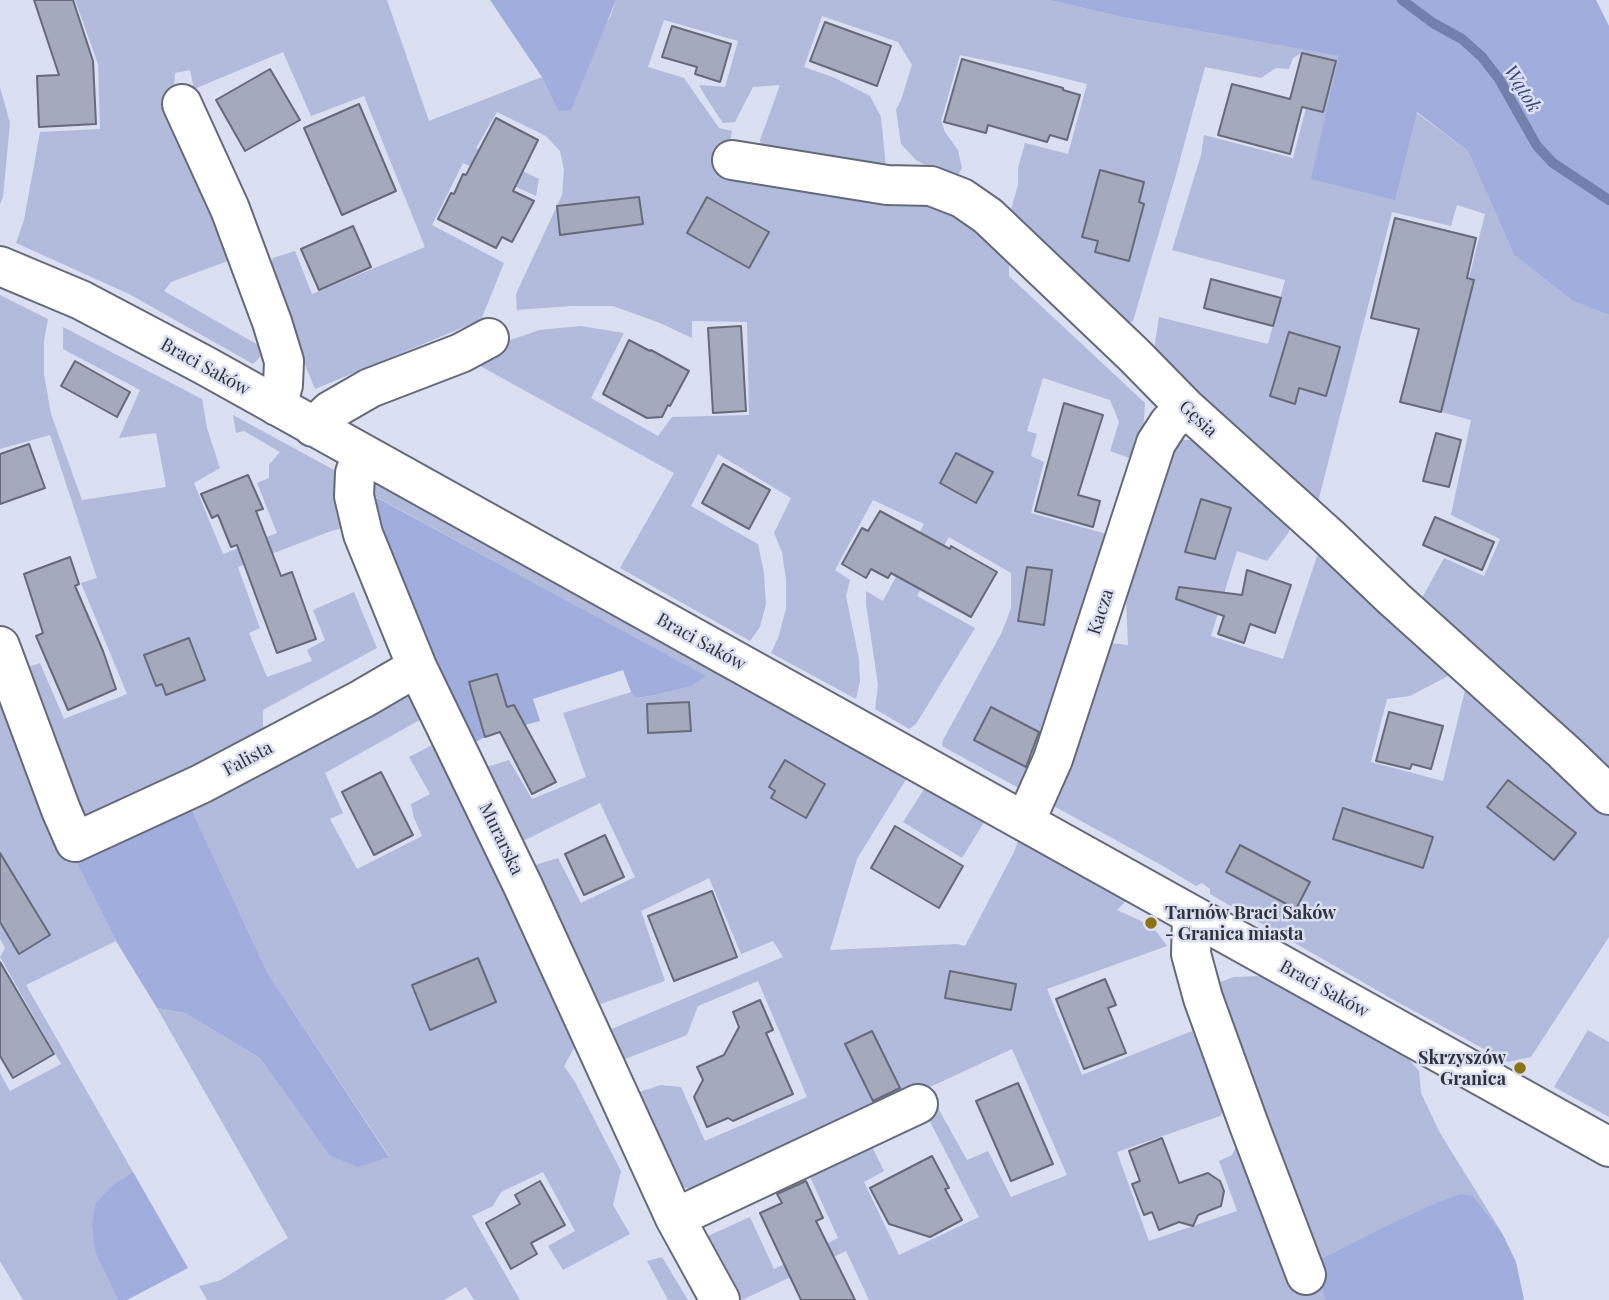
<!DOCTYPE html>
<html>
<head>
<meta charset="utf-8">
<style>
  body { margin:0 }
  canvas { display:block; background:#dadff1 }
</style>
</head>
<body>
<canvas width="1609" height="1300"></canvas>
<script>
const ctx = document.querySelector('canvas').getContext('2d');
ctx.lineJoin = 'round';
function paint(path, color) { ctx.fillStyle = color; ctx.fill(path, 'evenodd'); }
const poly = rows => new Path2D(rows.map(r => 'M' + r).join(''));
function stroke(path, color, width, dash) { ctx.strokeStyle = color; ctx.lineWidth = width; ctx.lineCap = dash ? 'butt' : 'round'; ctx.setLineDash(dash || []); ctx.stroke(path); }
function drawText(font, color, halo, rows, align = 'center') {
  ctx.font = font + ' "Playfair Display",serif'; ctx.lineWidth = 5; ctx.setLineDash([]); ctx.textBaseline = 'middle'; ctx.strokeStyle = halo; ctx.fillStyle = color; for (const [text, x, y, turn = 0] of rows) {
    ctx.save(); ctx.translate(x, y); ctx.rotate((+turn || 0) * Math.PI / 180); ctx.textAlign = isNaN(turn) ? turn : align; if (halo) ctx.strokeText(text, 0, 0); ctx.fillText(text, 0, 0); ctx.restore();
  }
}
paint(poly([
  [75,0,387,0,429,121,542,77,558,111,611,15,616,0,1049,0,1122,17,1340,56,1468,151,1514,255,1573,301,1609,315,1609,782,1420,606,1423,596,1444,558,1484,576,1500,539,1451,515,1471,420,1441,412,1474,281,1469,278,1485,214,1457,205,1451,226,1392,212,1317,506,1153,355,1159,317,1268,344,1285,280,1172,250,1201,155,1204,135,1293,158,1306,108,1323,112,1335,61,1302,53,1293,58,1289,69,1276,68,1261,78,1205,67,1175,178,1133,321,1124,326,1009,217,1018,185,1018,168,1025,143,1068,154,1087,84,1026,69,960,55,941,121,945,132,958,150,962,168,955,181,916,160,901,144,896,110,901,100,912,65,898,42,822,16,804,67,835,78,870,96,881,117,886,167,762,152,760,140,780,85,753,87,735,122,723,123,707,99,699,85,725,87,738,41,664,20,648,67,684,78,719,128,732,131,725,171,930,194,1009,254,1009,276,1145,403,1143,432,1137,461,1110,451,1119,422,1110,400,1043,378,1027,431,1037,434,1031,456,1044,462,1031,513,1114,536,1024,791,942,746,943,740,1002,632,1011,608,1011,573,949,537,917,596,975,628,916,724,909,729,875,709,878,685,866,604,866,591,883,601,924,524,873,500,835,570,850,580,846,596,859,659,860,681,856,699,771,653,778,638,786,609,786,580,782,552,774,533,791,498,718,454,691,506,758,544,764,573,766,604,760,627,750,641,620,568,674,473,473,362,488,348,539,330,581,326,624,333,591,398,658,436,672,417,749,415,747,322,692,321,692,338,660,323,613,306,570,306,517,310,516,294,562,195,564,170,560,151,546,136,497,112,476,148,539,179,536,196,463,163,432,225,504,263,481,320,315,389,268,275,273,258,295,251,312,294,425,247,364,96,311,116,283,52,194,89,190,70,175,73,173,100,236,258,171,282,164,291,258,345,260,357,253,364,129,294,16,243,24,220,40,132,100,129,98,64],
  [0,87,10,123,3,197,0,204],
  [0,295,48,319,44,341,44,374,51,414,82,500,166,487,156,433,119,438,140,390,63,349,63,327,202,399,207,428,220,468,194,483,223,554,277,533,257,483,269,478,269,465,280,452,244,431,236,433,233,415,347,477,346,527,331,531,238,567,260,628,249,633,267,677,312,661,307,650,325,640,313,610,354,592,377,648,263,710,263,729,249,750,78,835,16,671,40,663,64,719,127,694,81,583,97,578,50,435,0,449],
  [1182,440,1195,440,1290,524,1289,532,1267,561,1237,551,1211,636,1283,659,1317,556,1339,562,1454,670,1448,676,1410,696,1387,699,1371,762,1443,781,1465,690,1472,683,1609,808,1609,937,1531,1057,1508,1062,1392,999,1210,894,1210,889,1202,883,1196,886,1163,866,1050,804,1101,642,1128,645,1126,599,1121,577,1164,446],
  [372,476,908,776,857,859,830,950,957,944,965,946,1013,854,1019,839,1127,900,1117,910,1139,920,1157,932,1167,946,1047,989,1082,1075,1197,1029,1226,1108,1220,1116,1117,1152,1149,1241,1237,1211,1219,1161,1232,1155,1239,1140,1318,1273,1325,1300,869,1300,846,1251,742,1300,708,1236,750,1217,774,1269,838,1238,806,1168,868,1139,884,1171,864,1182,899,1255,979,1217,924,1110,938,1108,967,1160,988,1151,1011,1197,1067,1175,1012,1049,701,1193,681,1186,636,1093,661,1085,681,1087,705,1141,807,1097,758,981,698,1006,687,1035,620,1061,607,1031,783,957,773,941,741,954,709,878,641,911,665,981,598,1005,572,945,532,866,558,858,581,903,635,877,600,803,521,842,483,768,509,760,532,799,586,777,563,713,631,692,637,698,656,695,691,686,705,676,371,494],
  [0,665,70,847,116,941,26,985,133,1172,114,1184,95,1252,118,1300,23,1300,0,1261,0,1073,10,1091,61,1064,0,957,5,948,0,939],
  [412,690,425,717,325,773,343,813,330,819,357,869,422,836,414,818,411,804,430,794,409,757,438,742,576,1036,573,1050,564,1066,575,1082,621,1171,613,1205,630,1234,563,1270,548,1246,575,1231,543,1172,501,1192,493,1206,472,1216,520,1300,474,1300,466,1287,444,1300,207,1300,199,1286,221,1280,288,1238,157,1008,185,1013,260,1058,329,1155,389,1156,267,972,188,802],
  [926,786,986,819,962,858,903,822],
  [1260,976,1405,1055,1419,1071,1421,1093,1440,1133,1502,1233,1473,1196,1372,1233,1315,1262,1218,983,1234,977],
  [1588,1030,1609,1042,1609,1117,1554,1087],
  [662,1257,688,1300,668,1300,647,1261]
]), '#b2bbdb');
paint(poly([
  [490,0,616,0,571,110,558,111,542,77],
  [1049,0,1596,0,1609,26,1609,315,1573,301,1514,255,1468,151,1417,112,1395,200,1311,179,1339,56,1122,17],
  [370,494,706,676,691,686,656,695,636,698,631,692,623,670,533,699,540,721,513,728,496,674,469,682,485,737,470,745,370,506],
  [188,802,267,972,389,1157,358,1167,329,1155,260,1058,185,1013,157,1008,116,941,73,854],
  [133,1172,188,1268,127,1300,118,1300,95,1252,92,1223,95,1204,114,1184],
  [1460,1194,1473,1196,1502,1233,1516,1262,1524,1300,1325,1300,1315,1262,1372,1233,1429,1206]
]), '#a1addc');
stroke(poly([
  [1402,0,1433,23,1462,39,1482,57,1499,79,1537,146,1553,163,1609,200]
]), '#7480ac', 10);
const building = poly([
  [34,0,73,0,93,61,96,124,39,127,37,76,59,75,34,0],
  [825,22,891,46,877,86,810,61,825,22],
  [672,26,731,44,720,82,695,74,697,67,662,57,672,26],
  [1302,53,1336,61,1323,112,1302,107,1290,154,1218,135,1232,84,1290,99,1302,53],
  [962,59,1063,88,1063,90,1080,95,1067,140,1050,135,1047,142,988,125,986,133,944,122,962,59],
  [270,69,300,120,245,151,216,100,270,69],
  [359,104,396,191,342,215,304,128,359,104],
  [496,118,538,140,513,191,534,201,512,242,502,237,496,248,438,219,451,193,454,194,463,174,466,175,496,118],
  [1100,170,1144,182,1139,202,1144,204,1129,261,1095,252,1098,241,1082,237,1100,170],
  [639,197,643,224,560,235,557,206,639,197],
  [707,197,769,232,749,268,687,233,707,197],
  [1395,218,1476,238,1467,278,1474,280,1441,412,1400,402,1419,329,1371,318,1395,218],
  [353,226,371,267,319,290,301,249,353,226],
  [1211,279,1281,298,1273,326,1204,308,1211,279],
  [741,326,746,411,713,413,708,328,741,326],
  [1289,332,1340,347,1326,396,1299,388,1295,404,1270,396,1289,332],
  [629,340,650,351,651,350,689,371,670,406,668,405,662,417,647,418,603,394,629,340],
  [75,361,130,392,117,417,61,386,75,361],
  [1064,403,1103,415,1078,495,1100,501,1093,527,1035,511,1064,403],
  [1436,433,1461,440,1449,487,1423,481,1436,433],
  [29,444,45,488,0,504,0,454,29,444],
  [956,453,993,472,976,503,940,483,956,453],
  [723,464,770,490,749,529,702,503,723,464],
  [248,475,263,509,256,511,281,576,292,572,316,639,277,653,237,545,231,547,218,515,212,518,201,494,248,475],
  [1201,499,1231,508,1215,559,1185,552,1201,499],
  [880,511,950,549,951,546,997,572,971,617,891,573,888,578,871,569,866,578,842,564,862,528,868,531,880,511],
  [1435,517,1494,542,1482,570,1423,545,1435,517],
  [70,557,79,584,75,586,103,651,116,689,68,710,36,636,43,633,24,574,70,557],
  [1027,567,1052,570,1044,625,1018,621,1027,567],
  [1247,570,1291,585,1275,633,1250,624,1244,643,1218,634,1224,616,1176,599,1179,587,1242,595,1247,570],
  [189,638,205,680,166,695,162,684,156,686,144,655,189,638],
  [497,674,507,707,514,705,556,782,532,794,500,732,485,737,469,682,497,674],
  [689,702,691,731,648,733,647,704,689,702],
  [991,707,1039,732,1026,767,974,740,991,707],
  [1389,712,1443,726,1431,769,1412,764,1410,769,1376,761,1389,712],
  [785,760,825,784,806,818,771,798,775,791,769,787,785,760],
  [381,772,413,835,374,855,342,792,381,772],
  [1508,780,1576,833,1554,860,1487,807,1508,780],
  [1343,808,1433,837,1423,868,1333,839,1343,808],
  [895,826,963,866,939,908,871,868,895,826],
  [605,835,624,877,584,895,565,854,605,835],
  [1240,845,1310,882,1296,909,1226,872,1240,845],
  [0,853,50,935,19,954,0,922,0,853],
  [712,891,737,957,674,981,648,916,712,891],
  [478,958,496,1002,430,1030,412,985,478,958],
  [0,962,54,1054,13,1078,0,1056,0,962],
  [950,971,1016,984,1011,1010,945,998,950,971],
  [1105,979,1116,1005,1108,1008,1126,1053,1084,1069,1056,999,1105,979],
  [760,1000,773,1030,766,1033,793,1094,733,1121,728,1118,707,1127,694,1097,703,1080,697,1067,724,1055,739,1027,733,1012,760,1000],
  [872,1031,900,1088,873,1101,845,1044,872,1031],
  [1018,1083,1053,1164,1011,1181,976,1101,1018,1083],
  [1162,1138,1179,1183,1208,1173,1220,1181,1224,1191,1221,1206,1198,1215,1193,1226,1179,1222,1159,1230,1152,1212,1144,1215,1132,1184,1140,1181,1129,1151,1162,1138],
  [932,1156,949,1188,945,1189,962,1220,930,1237,889,1224,870,1188,932,1156],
  [540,1181,565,1225,531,1243,537,1254,511,1269,486,1223,520,1204,515,1195,540,1181],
  [806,1181,823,1218,816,1221,855,1300,801,1300,760,1213,782,1203,777,1194,806,1181]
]);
paint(building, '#a4a9bb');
stroke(building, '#666a7a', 2);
const minor = poly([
  [182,104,230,209,272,322,284,361,283,385,277,406],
  [732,160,887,185,931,186,962,198,988,216,1134,355,1185,407,1328,536,1394,599,1564,752,1609,795],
  [0,266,81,300,204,365,1609,1147],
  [313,427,330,411,370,388,461,353,489,338],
  [362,454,355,473,354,496,363,534,417,667,523,886,675,1218,720,1300],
  [0,646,61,810,75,842,201,784,362,699,417,667],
  [1025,822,1053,759,1156,443,1169,423,1185,407],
  [1192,916,1191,954,1203,998,1249,1125,1306,1275],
  [675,1218,918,1104]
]);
stroke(minor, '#656a7a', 42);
stroke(minor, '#fff', 38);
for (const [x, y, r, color] of [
  [1151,923,7,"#8b7215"],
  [1520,1068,7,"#8b7215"]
]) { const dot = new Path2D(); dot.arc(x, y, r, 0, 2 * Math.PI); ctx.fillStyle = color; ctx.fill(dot); stroke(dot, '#dadff1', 2.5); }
drawText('18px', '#31333a', '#dadff1', [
  ["Braci Saków",205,367,29],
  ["Gęsia",1198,419,43],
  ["Kacza",1101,612,-72],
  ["Braci Saków",701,642,29],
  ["Falista",248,759,-28],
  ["Murarska",501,839,64],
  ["Braci Saków",1324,989,29]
]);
drawText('bold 18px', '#31333a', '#dadff1', [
  ["Tarnów Braci Saków",1165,913],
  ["- Granica miasta",1165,934],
  ["Skrzyszów",1506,1058,"right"],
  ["Granica",1506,1079,"right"]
], 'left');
drawText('italic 19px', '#3a4681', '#dadff1', [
  ["Wątok",1522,89,58]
]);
</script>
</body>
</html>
